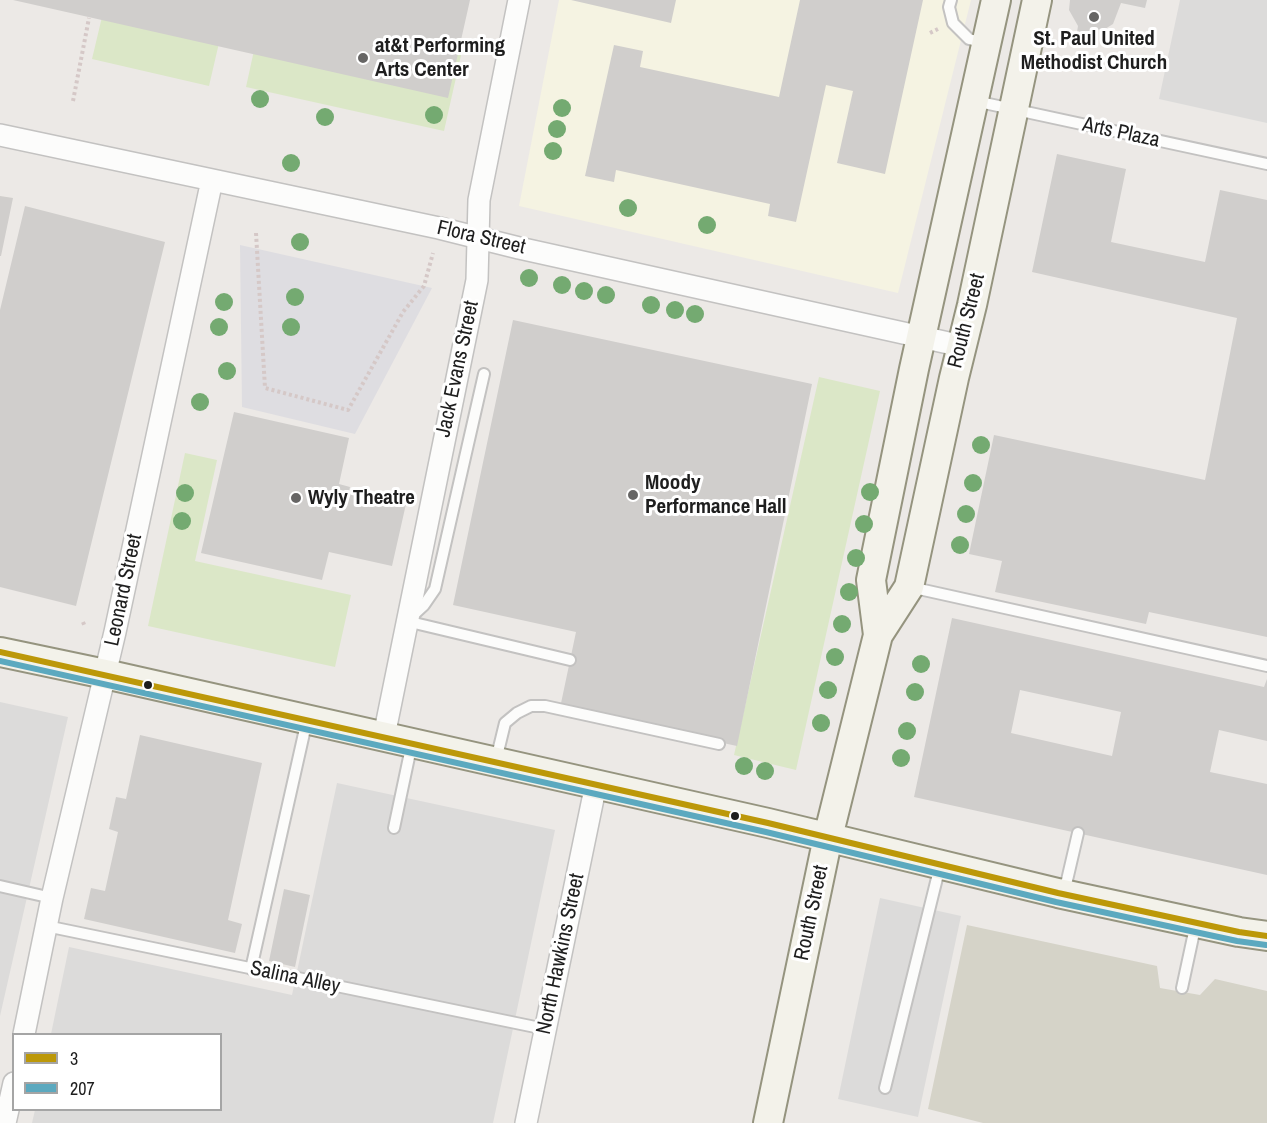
<!DOCTYPE html>
<html>
<head>
<meta charset="utf-8">
<style>
  body { margin:0 }
  #map { position:relative; width:1267px; height:1123px; overflow:hidden; background:#ece9e6; font-family:"Archivo Narrow",sans-serif }
  canvas { display:block }
  .legend { position:absolute; left:12px; top:1033px; width:210px; height:78px; box-sizing:border-box; background:#fff; border:2px solid #a5a5a5; margin:0; padding:8px 10px; list-style:none; font-size:18px; color:#1e1e1e }
  .legend li { display:flex; align-items:center; gap:12px; height:30px }
  .legend b { width:30px; border:2px solid #a5a5a5 }
</style>
</head>
<body>
<div id="map">
<canvas width="1267" height="1123"></canvas>
<ul class="legend">
<li><b style="height:8px;background:#bc9809"></b>3</li>
<li><b style="height:8px;background:#5ca9bf"></b>207</li>
</ul>
</div>
<script>
const ctx = document.querySelector('canvas').getContext('2d');
ctx.lineJoin = 'round';
function paint(path, color) { ctx.fillStyle = color; ctx.fill(path, 'evenodd'); }
const poly = rows => new Path2D(rows.map(r => 'M' + r).join(''));
function stroke(path, color, width, dash) { ctx.strokeStyle = color; ctx.lineWidth = width; ctx.lineCap = dash ? 'butt' : 'round'; ctx.setLineDash(dash || []); ctx.stroke(path); }
function drawText(font, color, halo, rows, align = 'center') {
  ctx.font = font + ' "Archivo Narrow",sans-serif'; ctx.lineWidth = 6; ctx.setLineDash([]); ctx.textBaseline = 'middle'; ctx.strokeStyle = halo; ctx.fillStyle = color; for (const [text, x, y, turn = 0] of rows) {
    ctx.save(); ctx.translate(x, y); ctx.rotate((+turn || 0) * Math.PI / 180); ctx.textAlign = isNaN(turn) ? turn : align; if (halo) ctx.strokeText(text, 0, 0); ctx.fillText(text, 0, 0); ctx.restore();
  }
}
paint(poly([
  [559,0,971,0,898,293,519,206]
]), '#f5f3e2');
paint(poly([
  [967,925,1157,966,1160,988,1200,995,1215,979,1267,991,1267,1123,983,1123,928,1109]
]), '#d5d3c8');
paint(poly([
  [106,0,229,0,209,86,92,59],
  [265,0,274,0,464,42,444,131,246,87],
  [819,377,880,391,796,770,734,755],
  [185,453,217,460,195,561,351,595,335,667,148,626]
]), '#dbe7c7');
paint(poly([
  [1180,0,1267,0,1267,123,1159,99],
  [0,702,68,717,0,1016],
  [337,783,555,830,493,1123,32,1123,35,1110,220,1110,220,1034,51,1034,69,947,292,995],
  [880,898,961,916,918,1117,838,1099]
]), '#dcdbda');
paint(poly([
  [240,245,432,288,355,434,242,407]
]), '#dedde1');
paint(poly([
  [13,0,470,0,448,98],
  [571,0,676,0,671,23],
  [800,0,923,0,885,174,837,163,853,91,826,85,796,222,768,216,770,204,616,170,614,182,585,176,614,45,643,51,640,67,779,97],
  [1070,0,1147,0,1145,8,1121,3,1113,24,1105,29,1092,30,1088,41,1076,38,1078,26,1069,10],
  [1057,154,1126,169,1111,242,1205,262,1220,190,1267,200,1267,637,1149,612,1146,624,995,592,1002,561,969,554,994,435,1205,480,1237,318,1032,272],
  [0,196,13,198,1,256,0,256],
  [25,206,165,242,76,606,0,587,0,310],
  [513,320,812,384,737,746,560,708,576,632,453,605],
  [234,412,349,438,339,484,350,487,349,491,406,504,392,566,329,552,322,580,201,553],
  [952,618,1264,687,1267,679,1267,741,1219,730,1210,772,1267,784,1267,875,914,797],
  [1020,690,1121,712,1112,756,1011,733],
  [140,735,262,763,228,920,242,924,235,953,84,919,91,888,105,891,118,832,109,829,116,797,126,799],
  [284,889,310,895,295,967,269,961]
]), '#d0cecc');
const lane = poly([
  [951,0,949,7,953,23,969,39,985,43],
  [975,101,1267,164],
  [910,587,1267,666],
  [411,617,424,605,435,589,484,374],
  [406,621,570,660],
  [496,760,505,723,517,713,531,706,545,706,719,744],
  [394,828,412,743],
  [0,886,52,898],
  [1064,893,1078,833],
  [46,926,545,1029],
  [251,969,307,720],
  [1182,988,1196,923],
  [885,1088,940,866]
]);
const street = poly([
  [0,135,439,228,519,248,962,346],
  [384,736,477,280,479,200,519,0],
  [24,1034,52,898,115,632,212,180],
  [5,1123,14,1083],
  [526,1123,596,784]
]);
const secondary = poly([
  [878,635,871,580,914,369,996,0],
  [0,652,105,674,768,823,1058,893,1239,932,1267,936],
  [768,1123,828,837,878,635,909,587,954,378,972,305,1037,0]
]);
stroke(lane, '#c3c2c1', 14);
stroke(street, '#c3c2c1', 24);
stroke(secondary, '#95947f', 32);
stroke(poly([
  [930,33,938,29],
  [73,101,89,18],
  [256,233,265,388,348,410,403,312,424,286,433,253],
  [83,622,85,627]
]), '#d5c8c7', 4, [3, 3]);
stroke(lane, '#fcfcfb', 10);
stroke(street, '#fcfcfb', 21);
stroke(secondary, '#f3f2ea', 28);
stroke(poly([
  [0,652,768,823,1058,893,1239,932,1267,936]
]), '#bc9809', 6);
stroke(poly([
  [0,661,766,832,1056,902,1237,941,1266,945]
]), '#5ca9bf', 6);
ctx.fillStyle = '#74aa71';
for (const [x, y] of [
  [260,99],
  [562,108],
  [434,115],
  [325,117],
  [557,129],
  [553,151],
  [291,163],
  [628,208],
  [707,225],
  [300,242],
  [529,278],
  [562,285],
  [584,291],
  [606,295],
  [295,297],
  [224,302],
  [651,305],
  [675,310],
  [695,314],
  [219,327],
  [291,327],
  [227,371],
  [200,402],
  [981,445],
  [973,483],
  [870,492],
  [185,493],
  [966,514],
  [182,521],
  [864,524],
  [960,545],
  [856,558],
  [849,592],
  [842,624],
  [835,657],
  [921,664],
  [828,690],
  [915,692],
  [821,723],
  [907,731],
  [901,758],
  [744,766],
  [765,771]
]) { ctx.beginPath(); ctx.arc(x, y, 9, 0, 2 * Math.PI); ctx.fill(); }
for (const [x, y, r, color] of [
  [1094,17,6,"#666564"],
  [363,58,6,"#666564"],
  [633,495,6,"#666564"],
  [296,498,6,"#666564"],
  [148,685,5,"#1e1e1e"],
  [735,816,5,"#1e1e1e"]
]) { const dot = new Path2D(); dot.arc(x, y, r, 0, 2 * Math.PI); ctx.fillStyle = color; ctx.fill(dot); stroke(dot, '#fff', 2); }
drawText('bold 21px', '#1e1e1e', '#fff', [
  ["St. Paul United",1094,39,"center"],
  ["Methodist Church",1094,63,"center"],
  ["at&t Performing",375,46],
  ["Arts Center",375,70],
  ["Moody",645,483],
  ["Performance Hall",645,507],
  ["Wyly Theatre",308,498]
], 'left');
drawText('21px', '#1e1e1e', '#fff', [
  ["Arts Plaza",1121,133,12],
  ["Flora Street",481,238,13],
  ["Routh Street",967,321,-76],
  ["Jack Evans Street",458,369,-78],
  ["Leonard Street",124,590,-78],
  ["Routh Street",812,913,-78],
  ["North Hawkins Street",561,954,-78],
  ["Salina Alley",295,978,12]
]);
</script>
</body>
</html>
